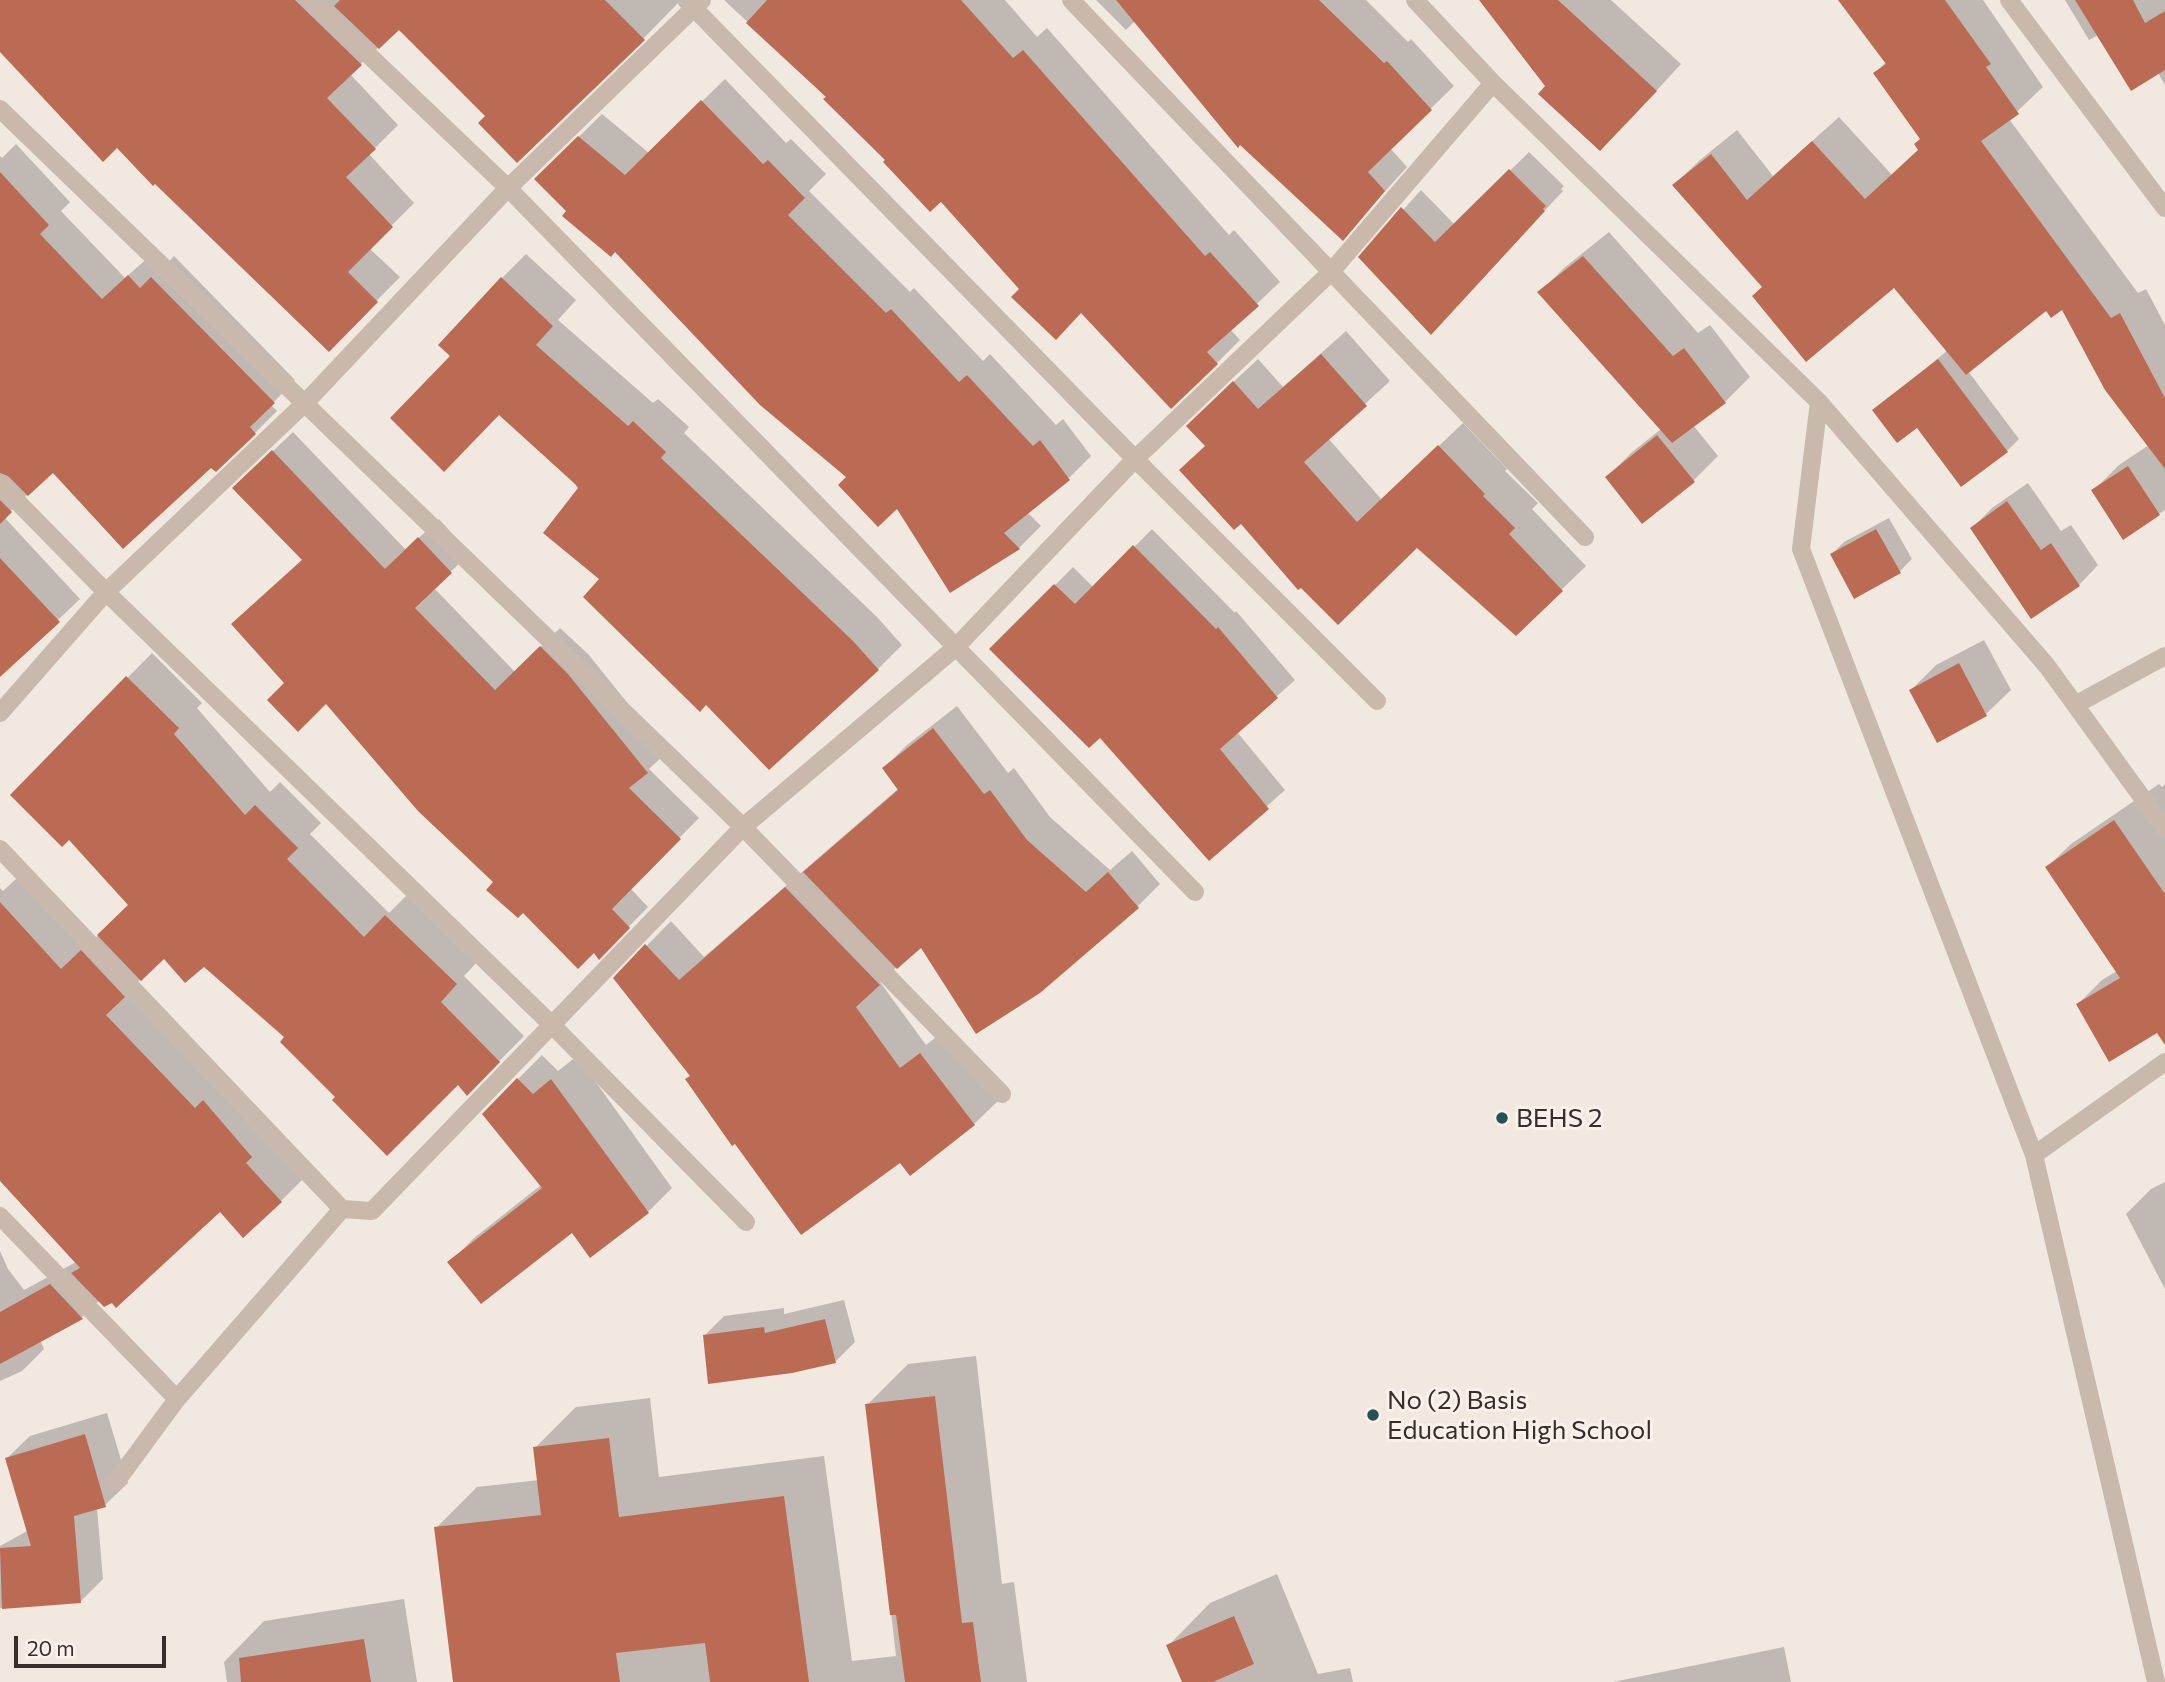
<!DOCTYPE html>
<html>
<head>
<meta charset="utf-8">
<style>
  body { margin:0 }
  #map { position:relative; width:2165px; height:1682px; overflow:hidden; background:#f1e8e0; font-family:Commissioner,sans-serif }
  canvas { display:block }
  .scale { position:absolute; left:14px; top:1636px; width:152px; height:32px; box-sizing:border-box; border:4px solid #372e2a; border-top:0; padding-left:9px; font-size:21px; line-height:24px; white-space:nowrap; color:#372e2a; -webkit-text-stroke:5px #f9f2ec; paint-order:stroke }
</style>
</head>
<body>
<div id="map">
<canvas width="2165" height="1682"></canvas>
<div class="scale">20 m</div>
</div>
<script>
const ctx = document.querySelector('canvas').getContext('2d');
ctx.lineJoin = 'round';
function paint(path, color) { ctx.fillStyle = color; ctx.fill(path, 'evenodd'); }
const poly = rows => new Path2D(rows.map(r => 'M' + r).join(''));
function stroke(path, color, width, dash) { ctx.strokeStyle = color; ctx.lineWidth = width; ctx.lineCap = dash ? 'butt' : 'round'; ctx.setLineDash(dash || []); ctx.stroke(path); }
function drawText(font, color, halo, rows, align = 'center') {
  ctx.font = font + ' Commissioner,sans-serif'; ctx.lineWidth = 6; ctx.setLineDash([]); ctx.textBaseline = 'middle'; ctx.strokeStyle = halo; ctx.fillStyle = color; for (const [text, x, y, turn = 0] of rows) {
    ctx.save(); ctx.translate(x, y); ctx.rotate((+turn || 0) * Math.PI / 180); ctx.textAlign = isNaN(turn) ? turn : align; if (halo) ctx.strokeText(text, 0, 0); ctx.fillText(text, 0, 0); ctx.restore();
  }
}
paint(poly([
  [0,0,681,0,643,39,488,116,399,28,350,74,398,125,369,154,414,203,369,248,400,277,329,349,117,145,0,49],
  [724,0,1005,0,1037,37,1047,28,1229,235,1234,230,1280,282,1230,329,1240,340,1217,363,1021,289,941,200,887,160,828,97],
  [1096,0,1366,0,1408,42,1411,39,1454,86,1390,148,1407,167,1343,238,1135,21,1126,30],
  [1481,0,1611,0,1681,64,1626,124,1547,86],
  [1840,0,1983,0,2043,87,2009,119,2138,293,2146,289,2165,325,2165,510,2123,537,2094,490,2119,465,2149,445,2063,307,2046,308,1968,371,2019,439,2007,451,1917,426,1875,410,1948,350,1894,285,1764,287,1674,185,1700,160,1737,130,1773,176,1839,117,1892,175,1920,149,1922,139,1875,73,1887,61],
  [2065,0,2165,0,2165,85,2158,73,2098,35,2089,40],
  [725,79,786,143,791,139,826,174,809,191,910,292,914,288,983,361,990,354,1056,425,1063,419,1091,456,1069,478,1027,512,1041,526,1019,548,950,590,898,506,849,477,616,250,569,211,536,179,602,114,649,153],
  [16,144,70,202,61,211,125,278,151,255,163,268,174,256,295,380,271,405,277,411,255,433,211,465,53,470,4,517,80,599,0,675,0,156,2,158],
  [1529,152,1564,186,1561,189,1563,191,1449,314,1361,257,1421,190,1455,225],
  [1609,232,1698,333,1710,325,1750,377,1725,402,1693,425,1718,456,1694,480,1607,477,1631,453,1661,429,1540,292,1564,268],
  [526,254,576,300,558,320,653,403,658,399,689,427,684,433,877,617,902,645,878,669,602,579,580,488,452,356,502,278],
  [1346,331,1390,381,1328,438,1382,500,1463,423,1507,469,1505,471,1538,503,1532,509,1586,566,1516,634,1417,546,1241,522,1206,445,1212,402,1258,359,1283,387],
  [293,432,406,550,439,519,470,553,434,588,515,672,560,628,588,654,667,752,649,769,699,818,630,888,648,907,599,957,594,950,496,882,326,701,286,683,253,605,303,559,254,469],
  [2028,483,2061,531,2071,525,2098,565,2079,585,1972,528,1992,508],
  [1889,518,1912,559,1900,571,1832,554,1844,542],
  [1152,529,1235,613,1236,611,1295,680,1237,732,1285,790,1209,858,1100,735,992,649,1073,567,1094,588],
  [1984,640,2011,690,1986,714,1938,741,1911,690,1936,665],
  [152,653,202,703,197,708,270,792,280,782,321,823,310,834,389,913,410,892,480,959,464,976,524,1036,467,1094,458,1082,338,1097,287,1037,204,965,164,957,127,992,303,1179,281,1201,220,1210,112,1301,100,1300,82,1317,40,1340,44,1349,22,1371,0,1381,0,1251,8,1269,24,1290,76,1262,0,1179,0,888,3,891,19,876,85,948,130,905,69,838,12,795],
  [957,706,1008,773,1014,768,1050,817,1110,870,1132,851,1160,884,1137,907,921,945,880,982,926,1045,945,1030,999,1100,974,1124,901,1161,692,1075,615,978,671,921,704,957,899,788,884,768,907,745],
  [2159,784,2162,787,2165,784,2165,1027,2078,1004,2102,980,2117,971,2047,867,2071,844],
  [542,1055,558,1071,577,1056,672,1188,648,1212,450,1262,474,1238,541,1185,518,1079],
  [2165,1182,2165,1289,2126,1214,2151,1189],
  [844,1300,855,1342,835,1362,704,1336,724,1316,784,1308,784,1314],
  [976,1356,1002,1584,1014,1582,1027,1682,455,1682,436,1528,477,1487,539,1480,535,1448,576,1407,650,1398,659,1477,824,1456,852,1661,896,1656,867,1405,908,1364],
  [107,1413,128,1483,105,1505,97,1508,103,1579,81,1601,0,1608,0,1546,29,1530,7,1458,30,1436],
  [1277,1574,1318,1674,1350,1668,1353,1682,1184,1682,1168,1646,1210,1603],
  [404,1599,417,1682,227,1682,224,1662,264,1621],
  [1784,1647,1791,1682,1613,1682]
]), '#0003');
paint(poly([
  [0,0,295,0,362,65,327,98,376,149,346,177,393,227,348,272,378,302,329,352,155,184,153,186,117,148,103,162,0,52],
  [340,0,605,0,645,40,517,163,478,123,485,116,399,30,379,49,334,6],
  [767,0,961,0,1013,58,1023,50,1205,256,1210,252,1259,306,1207,352,1218,364,1171,409,1081,313,1056,340,1011,297,1019,289,941,202,930,212,883,162,885,160,823,99,826,97,746,23],
  [1116,0,1319,0,1384,63,1387,61,1432,110,1368,172,1385,191,1343,241,1240,145,1238,148],
  [1479,0,1558,0,1657,91,1600,151,1538,94,1545,86],
  [1838,0,1945,0,1991,64,1986,67,2019,114,1981,141,2111,318,2120,313,2165,398,2165,469,2105,390,2062,310,2051,318,2046,311,1966,375,1894,288,1806,362,1752,296,1762,287,1672,185,1711,154,1747,200,1812,141,1865,199,1918,150,1914,144,1920,139,1873,73,1886,64],
  [2075,0,2133,0,2145,23,2165,11,2165,70,2131,91],
  [701,100,763,164,768,160,805,198,788,215,886,313,891,309,959,382,967,375,1033,446,1040,440,1070,480,1004,533,1020,549,950,593,897,509,878,527,838,485,846,477,760,405,615,252,611,257,562,216,566,211,534,179,578,136,625,175],
  [1509,169,1546,206,1543,209,1545,211,1431,335,1358,257,1401,207,1435,242],
  [0,172,49,225,40,234,102,299,128,275,140,288,151,277,275,403,250,427,256,434,216,472,211,468,123,549,53,473,28,496,8,476,0,473],
  [1583,256,1673,356,1684,348,1726,403,1672,443,1537,292],
  [501,277,553,326,536,345,628,426,633,421,666,452,661,458,853,641,879,670,769,770,706,705,700,712,583,597,599,579,543,533,578,488,575,484,499,415,444,472,390,418,450,356,438,345],
  [1321,354,1367,406,1304,462,1357,522,1438,445,1485,494,1483,496,1515,528,1509,534,1563,591,1516,636,1417,548,1338,625,1301,588,1298,590,1241,524,1234,530,1179,470,1205,446,1186,426,1233,381,1258,409],
  [1938,359,2008,452,1961,487,1917,428,1897,443,1872,410],
  [1657,435,1695,482,1642,524,1605,477],
  [272,450,385,569,418,537,452,573,415,608,495,690,540,646,568,674,648,773,629,788,681,839,612,909,630,928,599,960,594,953,578,969,523,913,518,918,486,890,493,882,418,811,326,704,298,732,267,700,284,683,231,624,302,560,232,488],
  [2128,466,2160,515,2123,540,2091,490],
  [0,500,12,512,0,524],
  [2007,501,2041,550,2051,543,2080,586,2031,619,1970,528],
  [1876,529,1901,573,1854,599,1830,554],
  [1133,545,1216,629,1218,627,1278,698,1220,749,1269,809,1209,861,1100,738,1089,748,989,649,1054,584,1075,604],
  [0,558,60,622,0,677],
  [1959,663,1987,716,1937,743,1909,690],
  [126,676,179,728,174,734,245,815,255,805,298,848,287,859,364,937,385,915,457,984,441,1002,500,1062,467,1096,458,1085,387,1156,332,1100,335,1097,280,1042,284,1037,204,967,185,983,164,959,141,981,97,935,128,905,69,840,62,847,10,795],
  [933,728,984,794,990,790,1027,840,1086,892,1108,872,1139,908,1040,993,976,1034,921,948,897,969,803,872,898,790,882,768],
  [2114,820,2165,894,2165,1045,2157,1033,2109,1062,2076,1004,2120,978,2045,867],
  [785,887,880,985,856,1007,900,1068,920,1053,975,1125,910,1176,900,1163,801,1235,735,1144,732,1146,685,1079,690,1076,613,978,645,944,679,980],
  [0,902,61,969,81,950,125,997,106,1015,195,1108,203,1100,252,1157,246,1163,282,1202,243,1238,220,1212,116,1308,112,1303,104,1307,71,1273,80,1268,0,1181],
  [517,1078,533,1094,551,1079,649,1213,590,1258,572,1233,481,1304,447,1262,542,1188,482,1114],
  [50,1284,83,1319,0,1364,0,1312],
  [825,1319,836,1363,792,1373,708,1384,703,1335,764,1327,765,1333],
  [935,1396,962,1623,973,1622,981,1682,905,1682,896,1615,890,1615,865,1404],
  [85,1434,106,1507,74,1516,81,1603,2,1609,0,1548,31,1546,5,1458],
  [609,1438,619,1517,784,1496,809,1682,710,1682,705,1643,616,1653,620,1682,453,1682,434,1527,541,1515,533,1447],
  [1234,1616,1254,1664,1213,1682,1182,1682,1166,1645],
  [364,1639,371,1682,241,1682,239,1658]
]), '#bb6b54');
stroke(poly([
  [311,0,508,188,1195,892],
  [686,0,1135,459,1377,701],
  [1071,0,1585,537],
  [1415,0,1493,83,1819,402,2047,666,2165,829],
  [2009,0,2165,208],
  [0,109,743,827,1002,1094],
  [1819,402,1801,549,2034,1155,2156,1682],
  [0,484,106,592,553,1026,746,1222],
  [2075,705,2165,656],
  [0,713,106,592,305,403,508,188,702,0],
  [0,849,342,1209],
  [2034,1155,2165,1062],
  [0,1216,177,1399],
  [116,1482,177,1399,342,1209,372,1211,743,827,955,648,1135,459,1330,273,1493,83]
]), '#c8b9ac', 18);
for (const [x, y, r, color] of [
  [1502,1118,7,"#245255"],
  [1373,1415,7,"#245255"]
]) { const dot = new Path2D(); dot.arc(x, y, r, 0, 2 * Math.PI); ctx.fillStyle = color; ctx.fill(dot); stroke(dot, '#f9f2ec', 2.5); }
drawText('26px', '#372e2a', '#f9f2ec', [
  ["BEHS 2",1516,1118],
  ["No (2) Basis",1387,1400],
  ["Education High School",1387,1430]
], 'left');
</script>
</body>
</html>
